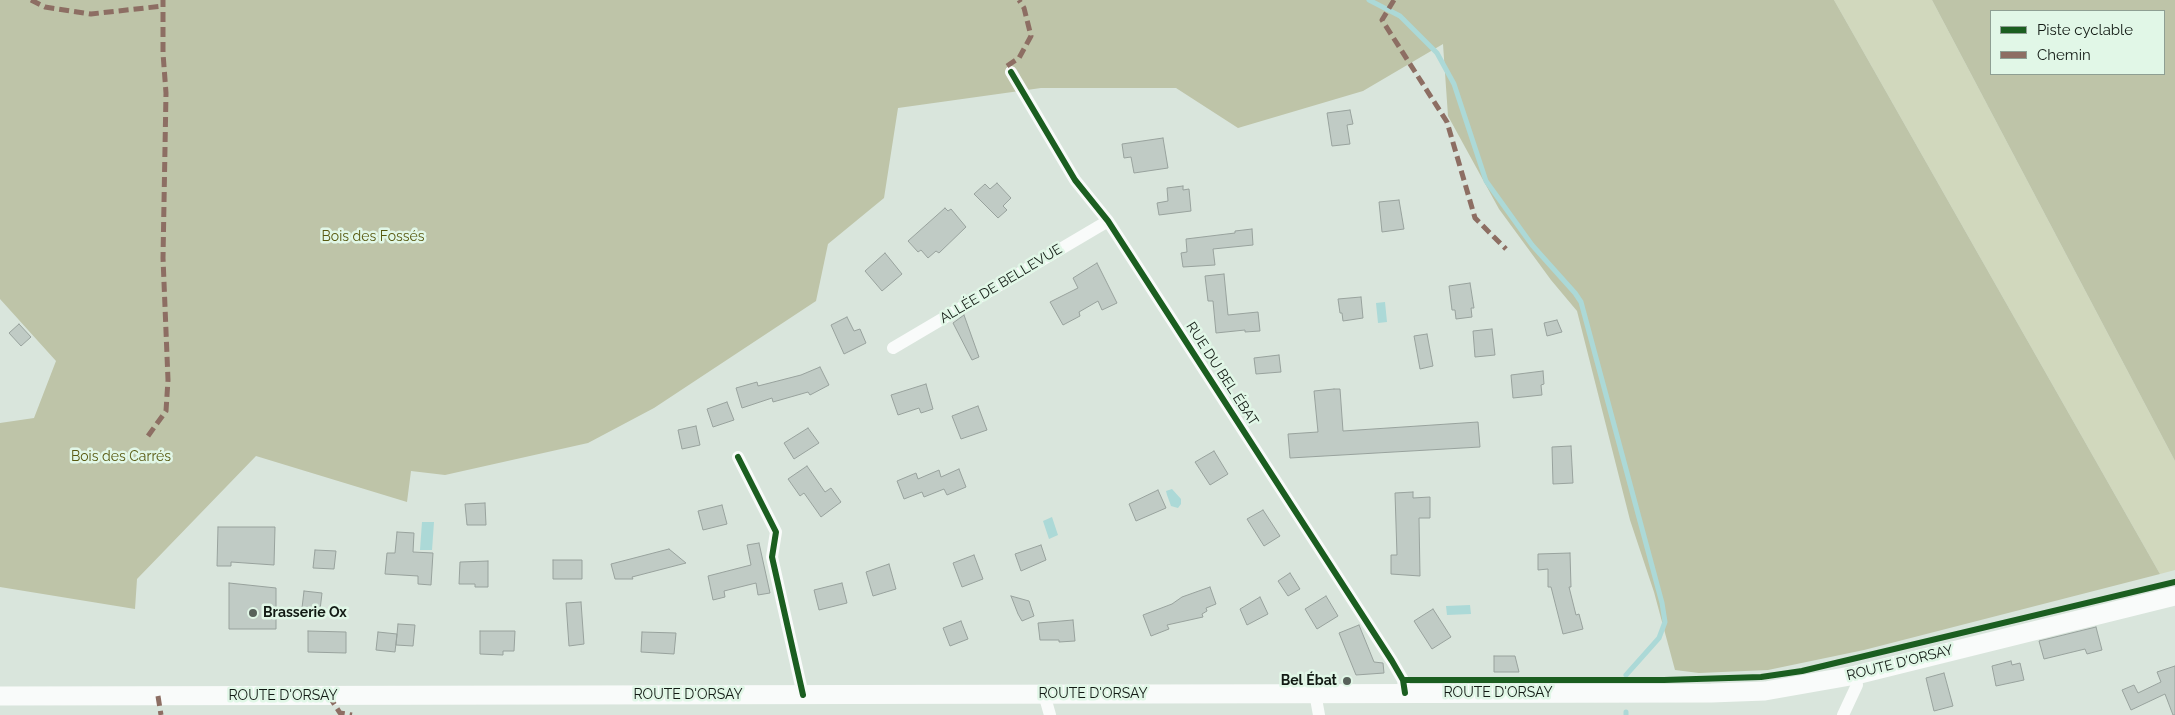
<!DOCTYPE html>
<html>
<head>
<meta charset="utf-8">
<style>
  body { margin:0 }
  #map { position:relative; width:2175px; height:715px; overflow:hidden; background:#d9e5dc; font-family:Raleway,sans-serif }
  canvas { display:block }
  .legend { position:absolute; left:1990px; top:10px; width:175px; height:65px; box-sizing:border-box; background:#e1f7e7; border:1px solid #8e9f93; margin:0; padding:6px 9px; list-style:none; font-size:15px; color:#121a14 }
  .legend li { display:flex; align-items:center; gap:10px; height:25px }
  .legend b { width:25px; border:1px solid #8e9f93 }
</style>
</head>
<body>
<div id="map">
<canvas width="2175" height="715"></canvas>
<ul class="legend">
<li><b style="height:6px;background:#1b5e20"></b>Piste cyclable</li>
<li><b style="height:6px;background:#8d6e63"></b>Chemin</li>
</ul>
</div>
<script>
const ctx = document.querySelector('canvas').getContext('2d');
ctx.lineJoin = 'round';
function paint(path, color) { ctx.fillStyle = color; ctx.fill(path, 'evenodd'); }
const poly = rows => new Path2D(rows.map(r => 'M' + r).join(''));
function stroke(path, color, width, dash) { ctx.strokeStyle = color; ctx.lineWidth = width; ctx.lineCap = dash ? 'butt' : 'round'; ctx.setLineDash(dash || []); ctx.stroke(path); }
function drawText(font, color, halo, rows, align = 'center') {
  ctx.font = font + ' Raleway,sans-serif'; ctx.lineWidth = 5; ctx.setLineDash([]); ctx.textBaseline = 'middle'; ctx.strokeStyle = halo; ctx.fillStyle = color; for (const [text, x, y, turn = 0] of rows) {
    ctx.save(); ctx.translate(x, y); ctx.rotate((+turn || 0) * Math.PI / 180); ctx.textAlign = isNaN(turn) ? turn : align; if (halo) ctx.strokeText(text, 0, 0); ctx.fillText(text, 0, 0); ctx.restore();
  }
}
paint(poly([
  [1834,0,1932,0,2175,461,2175,570,2160,574]
]), '#d1d8bd');
paint(poly([
  [0,0,1834,0,2160,574,1864,650,1768,670,1699,673,1675,670,1654,592,1630,520,1577,311,1551,280,1499,209,1448,116,1443,44,1363,91,1238,128,1176,88,1041,88,898,108,884,198,828,244,816,301,654,408,588,443,445,475,411,471,407,502,256,456,137,579,135,609,0,587,0,423,34,418,56,361,0,299],
  [1932,0,2175,0,2175,461],
  [2164,11,2164,74,1991,74,1991,11]
]), '#bec4a8');
paint(poly([
  [1385,302,1387,322,1378,323,1376,303],
  [1172,489,1181,499,1181,504,1178,508,1171,506,1167,495,1166,491],
  [1052,517,1058,535,1049,539,1043,521],
  [422,522,434,522,432,550,420,550],
  [1470,605,1471,614,1447,615,1446,606]
]), '#acd9d7');
stroke(poly([
  [1369,0,1400,16,1437,53,1454,84,1486,181,1532,245,1575,293,1581,302,1662,603,1665,622,1659,638,1626,675],
  [1626,712,1626,715]
]), '#acd9d7', 5);
const building = poly([
  [1350,110,1353,124,1347,125,1350,144,1332,146,1327,113,1350,110],
  [1163,138,1168,168,1134,173,1131,157,1124,158,1122,144,1163,138],
  [997,183,1011,198,1003,206,1007,210,998,218,974,194,985,184,990,189,997,183],
  [1183,186,1183,190,1189,189,1191,211,1159,215,1157,203,1168,201,1167,188,1183,186],
  [1399,200,1404,229,1382,232,1379,202,1399,200],
  [945,208,948,211,951,209,966,227,939,253,936,251,928,258,921,250,918,252,908,241,945,208],
  [1252,229,1253,245,1213,249,1215,265,1183,267,1181,253,1187,252,1186,239,1235,233,1235,231,1252,229],
  [885,253,902,274,882,291,865,271,885,253],
  [1097,263,1117,303,1102,310,1098,301,1079,312,1080,316,1063,325,1050,302,1078,288,1073,278,1097,263],
  [1224,274,1228,315,1258,312,1260,331,1245,332,1245,330,1216,333,1213,301,1208,301,1205,276,1224,274],
  [1470,283,1474,308,1471,308,1472,317,1456,319,1455,310,1452,310,1449,286,1470,283],
  [1361,297,1363,318,1343,321,1342,313,1340,313,1338,299,1361,297],
  [964,315,979,357,972,360,953,323,964,315],
  [847,317,854,331,860,329,866,343,844,354,831,325,847,317],
  [1557,320,1562,332,1547,336,1544,323,1557,320],
  [19,324,31,337,21,346,9,333,19,324],
  [1492,329,1495,355,1475,357,1473,331,1492,329],
  [1427,334,1433,366,1420,369,1414,336,1427,334],
  [1279,355,1281,372,1256,374,1254,358,1279,355],
  [820,367,829,385,810,395,808,392,773,402,772,398,742,408,736,388,757,382,758,386,801,375,820,367],
  [1543,371,1544,384,1541,385,1542,395,1513,398,1511,375,1543,371],
  [926,384,933,409,921,413,919,408,898,415,891,395,926,384],
  [1334,389,1340,389,1343,431,1478,422,1480,447,1290,458,1288,434,1318,432,1314,391,1334,389],
  [727,402,734,420,713,427,707,409,727,402],
  [978,406,987,430,961,439,952,416,978,406],
  [696,426,700,445,682,449,678,430,696,426],
  [808,428,819,443,794,459,784,443,808,428],
  [1571,446,1573,483,1553,484,1552,447,1571,446],
  [1214,451,1228,474,1210,485,1195,462,1214,451],
  [807,466,825,492,831,488,841,502,821,517,804,493,800,496,788,479,807,466],
  [959,469,966,487,947,495,944,489,924,497,922,492,904,499,897,481,916,473,918,479,939,470,941,477,959,469],
  [1158,490,1166,508,1136,521,1129,504,1158,490],
  [1413,492,1413,498,1430,497,1430,518,1419,518,1420,576,1391,574,1391,555,1397,555,1395,493,1413,492],
  [485,503,486,525,467,525,465,504,485,503],
  [722,505,727,524,703,530,698,511,722,505],
  [1263,510,1280,536,1264,546,1247,519,1263,510],
  [218,527,275,527,274,565,231,562,231,566,217,566,218,527],
  [397,532,414,533,413,552,433,553,431,585,418,584,418,576,385,574,387,553,395,553,397,532],
  [759,543,770,593,758,595,756,583,724,591,725,597,713,600,708,576,751,565,747,545,759,543],
  [1041,545,1046,560,1021,571,1015,554,1041,545],
  [669,549,686,563,632,577,633,579,615,579,611,564,669,549],
  [315,550,336,551,334,569,313,568,315,550],
  [1570,553,1571,587,1569,587,1576,615,1579,614,1583,629,1563,634,1551,587,1548,587,1548,569,1538,570,1538,554,1570,553],
  [974,555,983,579,962,587,953,563,974,555],
  [553,560,582,560,582,579,553,579,553,560],
  [488,561,488,587,475,587,475,584,459,584,460,562,488,561],
  [889,564,896,589,873,596,866,572,889,564],
  [1290,573,1300,589,1288,596,1278,581,1290,573],
  [229,583,276,588,276,629,229,629,229,583],
  [842,583,847,603,819,610,814,590,842,583],
  [1210,587,1216,604,1206,608,1207,611,1202,614,1203,617,1167,625,1169,629,1151,636,1143,615,1172,604,1182,597,1210,587],
  [304,591,322,593,320,610,302,608,304,591],
  [1011,596,1029,601,1034,616,1022,621,1018,614,1011,596],
  [1326,596,1338,616,1317,629,1305,609,1326,596],
  [1260,597,1268,614,1247,625,1240,609,1260,597],
  [581,602,584,644,569,646,566,603,581,602],
  [1433,609,1451,637,1432,649,1414,621,1433,609],
  [1073,620,1075,641,1059,642,1059,640,1040,640,1038,623,1073,620],
  [961,621,968,639,950,646,943,628,961,621],
  [398,624,415,625,413,646,396,645,398,624],
  [1359,625,1374,662,1383,663,1384,673,1356,675,1339,633,1359,625],
  [2096,627,2102,650,2087,654,2085,649,2044,659,2039,641,2096,627],
  [308,631,346,632,346,653,308,652,308,631],
  [480,631,515,631,514,651,503,651,503,655,480,654,480,631],
  [378,632,397,634,395,652,376,650,378,632],
  [642,632,676,633,674,654,641,652,642,632],
  [1494,656,1515,656,1519,672,1494,672,1494,656],
  [2011,661,2012,665,2020,663,2024,680,1996,686,1992,666,2011,661],
  [2175,666,2175,715,2173,715,2165,694,2131,710,2122,690,2134,685,2138,693,2161,682,2157,672,2175,666],
  [1944,673,1953,706,1934,711,1926,678,1944,673]
]);
paint(building, '#c0cbc5');
stroke(building, '#98a29d', 1);
stroke(poly([
  [1011,72,1075,180,1108,221,1392,661,1403,680,1405,693],
  [893,348,1108,221],
  [738,457,776,532,772,557,803,695],
  [1315,693,1319,715],
  [1044,694,1050,715],
  [1843,715,1857,685,1856,675]
]), '#f9fbfa', 12);
stroke(poly([
  [0,696,1711,693,1765,691,1856,675,2175,596]
]), '#f9fbfa', 19);
stroke(poly([
  [31,0,45,7,91,14,163,6],
  [1394,0,1382,20,1447,122,1475,218,1506,249],
  [1007,66,1019,58,1031,36,1024,8,1019,0],
  [148,436,166,411,168,380,163,258,166,93,163,53,163,0],
  [158,696,161,715],
  [329,696,340,713,352,715]
]), '#8d6e63', 5, [10, 5]);
stroke(poly([
  [1011,72,1075,180,1108,221,1392,661,1403,680,1405,693],
  [738,457,776,532,772,557,803,695],
  [1403,680,1664,680,1761,677,1802,671,2175,582]
]), '#1b5e20', 6);
for (const [x, y, r, color] of [
  [253,613,5,"#58615a"],
  [1347,681,5,"#58615a"]
]) { const dot = new Path2D(); dot.arc(x, y, r, 0, 2 * Math.PI); ctx.fillStyle = color; ctx.fill(dot); stroke(dot, '#e1f7e7', 2); }
drawText('14px', '#585910', '#e1f7e7', [
  ["Bois des Fossés",373,237],
  ["Bois des Carrés",121,457]
]);
drawText('14px', '#121a14', '#e1f7e7', [
  ["ALLÉE DE BELLEVUE",1001,284,-31],
  ["RUE DU BEL ÉBAT",1222,374,57],
  ["ROUTE D'ORSAY",1900,663,-14],
  ["ROUTE D'ORSAY",1498,693],
  ["ROUTE D'ORSAY",1093,694],
  ["ROUTE D'ORSAY",688,695],
  ["ROUTE D'ORSAY",283,696]
]);
drawText('bold 14px', '#121a14', '#e1f7e7', [
  ["Brasserie Ox",263,613],
  ["Bel Ébat",1337,681,"right"]
], 'left');
</script>
</body>
</html>
